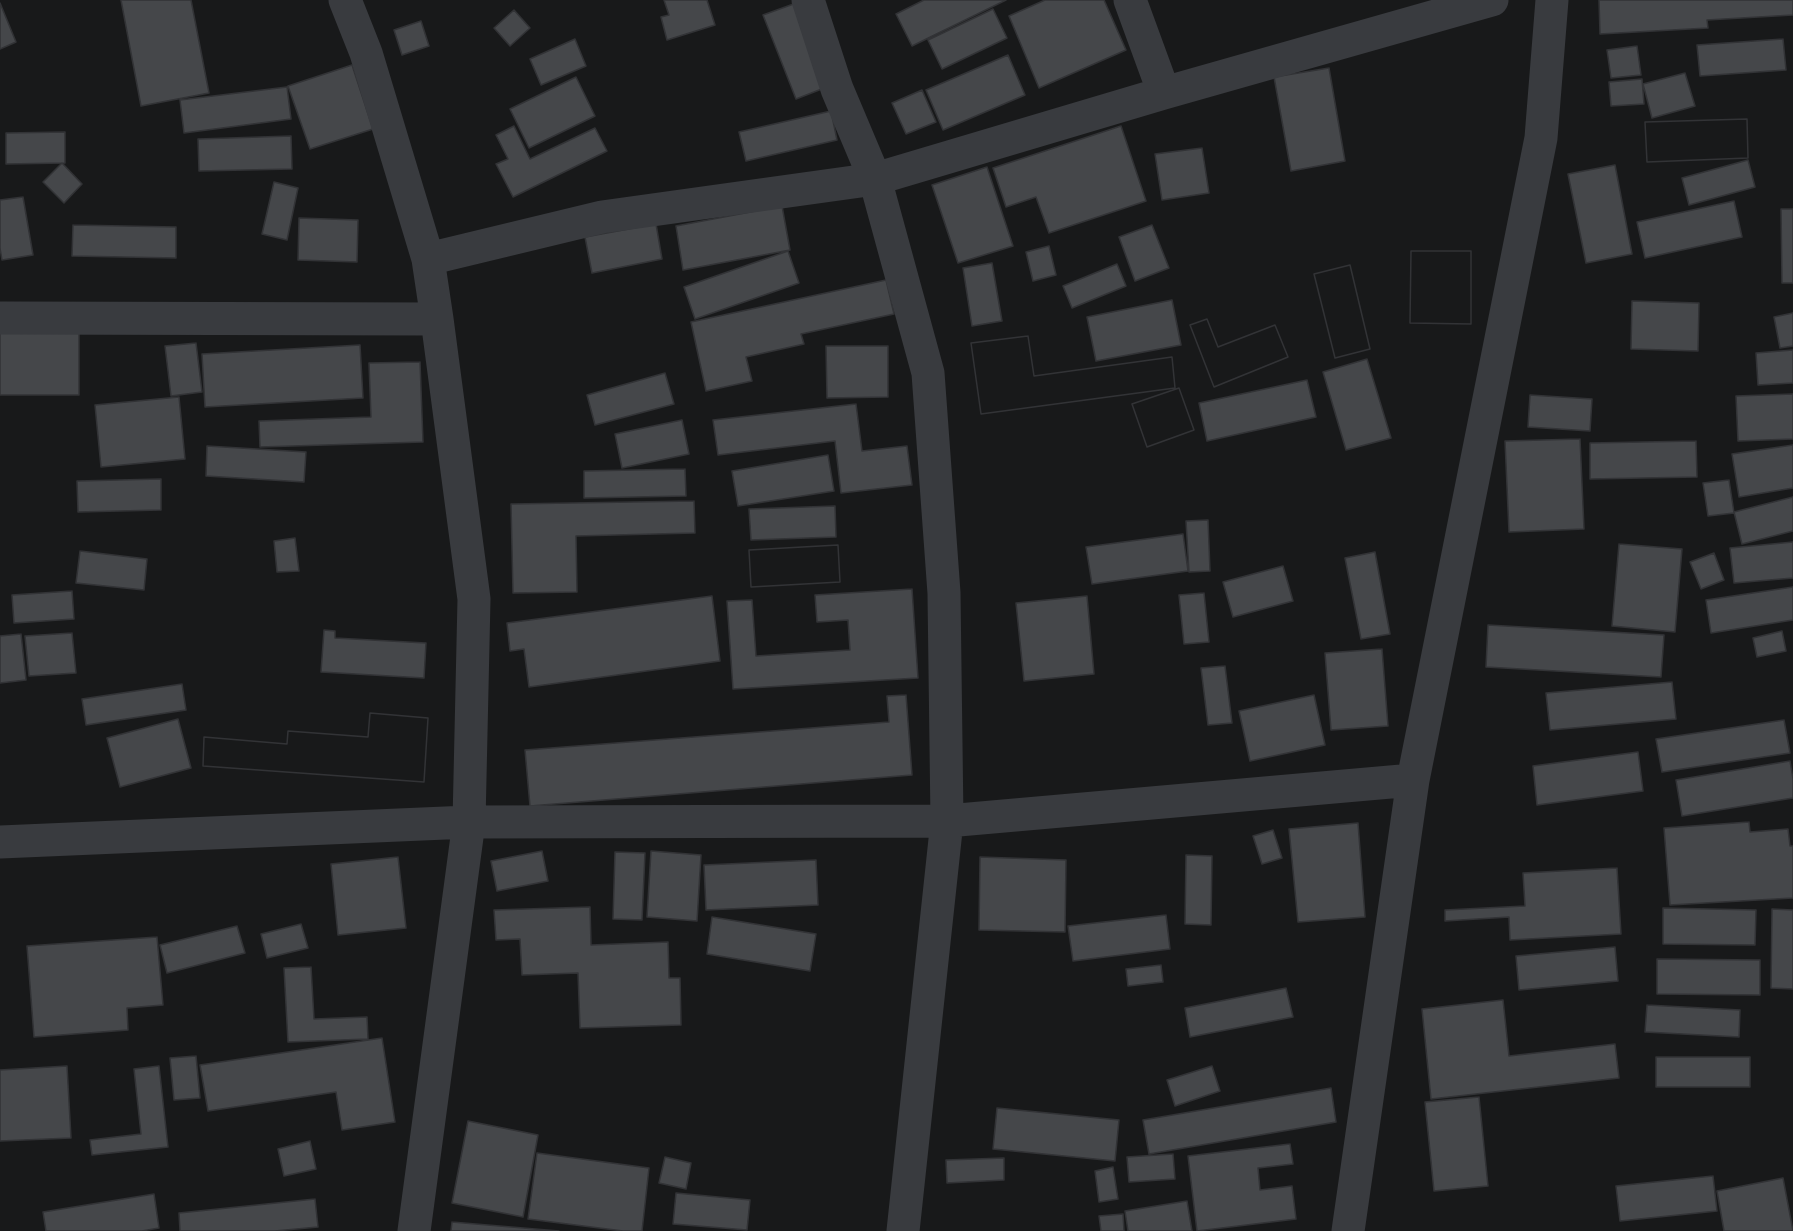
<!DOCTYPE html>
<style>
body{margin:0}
canvas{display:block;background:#18191a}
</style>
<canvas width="1793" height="1231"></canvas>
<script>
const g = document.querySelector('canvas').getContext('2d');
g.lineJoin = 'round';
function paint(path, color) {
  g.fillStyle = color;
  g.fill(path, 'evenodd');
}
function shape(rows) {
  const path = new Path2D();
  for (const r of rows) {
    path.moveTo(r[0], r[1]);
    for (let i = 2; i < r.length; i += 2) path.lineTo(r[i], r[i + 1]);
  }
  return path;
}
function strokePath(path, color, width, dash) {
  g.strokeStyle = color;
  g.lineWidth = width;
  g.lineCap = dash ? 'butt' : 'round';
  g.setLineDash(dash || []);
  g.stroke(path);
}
const building = shape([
 [121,0,191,0,209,93,141,106,121,0],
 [664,0,707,0,715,25,667,40,661,17,669,15,664,0],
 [924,0,1006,0,912,46,896,14,924,0],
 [1045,0,1104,0,1126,50,1039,88,1009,16,1045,0],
 [1599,0,1793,0,1793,15,1707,20,1708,28,1600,34,1599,0],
 [799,2,832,85,796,99,763,15,799,2],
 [0,3,16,42,0,49,0,3],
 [993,9,1007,38,942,69,928,40,993,9],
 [514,10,530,28,510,46,494,28,514,10],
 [421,21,429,46,402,55,394,30,421,21],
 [575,39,586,66,541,85,530,59,575,39],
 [1783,39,1786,70,1700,76,1697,45,1783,39],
 [1637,46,1641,75,1611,78,1607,50,1637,46],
 [1008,55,1025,95,943,130,926,90,1008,55],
 [352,65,373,129,310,149,288,86,352,65],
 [1329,68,1345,161,1291,171,1274,77,1329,68],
 [1685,73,1695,106,1652,118,1643,84,1685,73],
 [576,77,595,116,529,148,510,109,576,77],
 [1642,79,1644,104,1611,106,1609,82,1642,79],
 [287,87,291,119,184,133,180,100,287,87],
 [922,90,936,122,906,134,892,103,922,90],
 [831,111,837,140,746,161,739,132,831,111],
 [1747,119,1748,158,1647,162,1645,122,1747,119],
 [1747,119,1748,158,1647,162,1645,122,1747,119],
 [514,126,530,159,595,128,607,151,513,197,496,164,508,159,496,135,514,126],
 [1121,126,1146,201,1049,233,1036,197,1006,207,993,168,1121,126],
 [65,132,65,163,6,164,6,133,65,132],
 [291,136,292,169,199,171,198,139,291,136],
 [1202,148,1209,193,1162,200,1155,154,1202,148],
 [1748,160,1755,187,1689,205,1682,178,1748,160],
 [62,163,82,184,64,203,43,182,62,163],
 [1615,165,1632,254,1586,263,1568,174,1615,165],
 [987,167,1013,246,958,263,932,185,987,167],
 [274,182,298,188,287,240,262,234,274,182],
 [23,197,33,255,2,260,0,248,0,200,23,197],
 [1734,201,1742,237,1645,258,1637,222,1734,201],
 [782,206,790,250,683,270,676,226,782,206],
 [1781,209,1793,209,1793,283,1782,283,1781,209],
 [299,218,358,220,357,262,298,260,299,218],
 [656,224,662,259,592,273,585,237,656,224],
 [73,225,176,227,176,258,72,256,73,225],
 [1152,225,1169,268,1135,281,1119,237,1152,225],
 [1049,246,1056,275,1033,281,1026,252,1049,246],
 [788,251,799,283,695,319,684,287,788,251],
 [1411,251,1471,251,1471,324,1410,323,1411,251],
 [1411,251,1471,251,1471,324,1410,323,1411,251],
 [992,263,1002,321,972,326,963,268,992,263],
 [1117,264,1126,286,1072,308,1063,286,1117,264],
 [1350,265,1370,349,1335,358,1314,274,1350,265],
 [1350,265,1370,349,1335,358,1314,274,1350,265],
 [886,280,894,314,801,334,804,344,746,357,752,381,706,391,691,322,886,280],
 [1172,300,1181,345,1096,361,1087,317,1172,300],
 [1632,301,1699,303,1698,351,1631,349,1632,301],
 [1793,313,1793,346,1780,348,1774,317,1793,313],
 [1207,319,1218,347,1275,325,1288,357,1214,387,1190,325,1207,319],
 [1207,319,1218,347,1275,325,1288,357,1214,387,1190,325,1207,319],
 [0,328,79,328,79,395,0,395,0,328],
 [1028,336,1034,376,1172,357,1175,388,981,414,971,343,1028,336],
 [1028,336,1034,376,1172,357,1175,388,981,414,971,343,1028,336],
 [196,343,202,392,171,396,165,346,196,343],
 [360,345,363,398,205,407,202,354,360,345],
 [826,346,888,346,888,397,827,398,826,346],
 [1793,350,1793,383,1758,385,1756,353,1793,350],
 [1367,359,1391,438,1346,450,1323,372,1367,359],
 [420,362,423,442,260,447,259,421,371,417,369,363,420,362],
 [665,373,674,404,595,425,587,395,665,373],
 [1307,380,1316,417,1207,441,1199,403,1307,380],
 [1179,388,1194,430,1147,447,1132,404,1179,388],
 [1179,388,1194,430,1147,447,1132,404,1179,388],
 [1793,394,1793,439,1738,441,1736,396,1793,394],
 [1530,395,1592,399,1590,431,1528,427,1530,395],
 [179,397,185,459,101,467,95,405,179,397],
 [856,404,862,451,907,446,912,485,841,493,835,441,718,455,713,420,856,404],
 [682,420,689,454,622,468,615,434,682,420],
 [1580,439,1584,529,1509,532,1505,441,1580,439],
 [1696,441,1697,477,1590,479,1590,443,1696,441],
 [1793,445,1793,488,1739,497,1732,454,1793,445],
 [207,446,306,452,304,482,206,476,207,446],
 [828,455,834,491,738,506,732,471,828,455],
 [685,469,686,496,584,498,584,471,685,469],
 [161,479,161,510,78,512,77,481,161,479],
 [1729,480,1734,513,1708,516,1703,483,1729,480],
 [1793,497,1793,531,1742,544,1734,512,1793,497],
 [694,501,695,533,576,536,577,592,513,593,511,504,694,501],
 [835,506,836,537,751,540,749,509,835,506],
 [1208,520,1210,571,1189,572,1186,521,1208,520],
 [1183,534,1188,571,1092,584,1086,547,1183,534],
 [295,538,299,571,277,572,274,541,295,538],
 [1793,542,1793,578,1734,583,1730,548,1793,542],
 [1619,544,1682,549,1675,632,1612,626,1619,544],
 [838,545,840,582,751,587,749,550,838,545],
 [838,545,840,582,751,587,749,550,838,545],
 [80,551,147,559,144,590,76,583,80,551],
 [1375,552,1390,634,1361,639,1345,558,1375,552],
 [1714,553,1724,580,1701,589,1690,562,1714,553],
 [1283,566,1293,601,1233,617,1223,582,1283,566],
 [1793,587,1793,620,1711,633,1706,600,1793,587],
 [912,589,918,678,733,689,727,601,752,600,756,656,850,650,848,620,817,622,815,595,912,589],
 [72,591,74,619,14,623,12,595,72,591],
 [1204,593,1209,642,1184,644,1179,595,1204,593],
 [712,596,720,661,529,687,524,649,510,651,507,623,712,596],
 [1087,596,1094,674,1024,681,1016,603,1087,596],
 [1488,625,1664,635,1661,677,1486,667,1488,625],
 [324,630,335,631,335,638,426,643,424,678,321,672,324,630],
 [1782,631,1786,651,1757,657,1753,638,1782,631],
 [72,633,76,673,29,676,25,636,72,633],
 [21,634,26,680,0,683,0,636,21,634],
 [1382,649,1388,726,1331,730,1325,653,1382,649],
 [1225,666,1232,723,1208,725,1201,668,1225,666],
 [1672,682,1676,719,1550,730,1546,693,1672,682],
 [182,684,186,710,86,725,82,699,182,684],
 [906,695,912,775,530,806,525,750,889,722,887,696,906,695],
 [1314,695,1325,745,1250,761,1239,711,1314,695],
 [370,713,428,718,424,782,203,766,204,737,287,744,288,731,368,737,370,713],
 [370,713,428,718,424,782,203,766,204,737,287,744,288,731,368,737,370,713],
 [178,719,191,768,120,787,107,738,178,719],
 [1784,720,1790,753,1662,772,1656,739,1784,720],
 [1638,752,1643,791,1537,805,1533,766,1638,752],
 [1790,761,1793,779,1793,798,1682,816,1676,780,1790,761],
 [1749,822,1750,832,1788,829,1790,846,1793,846,1793,898,1670,905,1664,828,1749,822],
 [1358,823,1365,917,1298,922,1289,829,1358,823],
 [1273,830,1282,858,1262,864,1253,836,1273,830],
 [542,851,548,881,497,891,491,861,542,851],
 [651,851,701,855,697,921,647,917,651,851],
 [615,852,645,853,642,920,613,919,615,852],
 [1186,855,1212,856,1211,925,1185,924,1186,855],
 [398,857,406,928,338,935,331,864,398,857],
 [980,857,1066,860,1065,932,979,930,980,857],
 [816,860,818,905,706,910,704,865,816,860],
 [1617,868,1621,934,1510,940,1509,917,1445,921,1445,910,1525,906,1523,873,1617,868],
 [590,907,591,945,668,942,669,978,680,978,681,1025,580,1028,578,973,522,975,520,939,496,940,494,910,590,907],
 [1663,908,1756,910,1755,945,1663,944,1663,908],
 [1772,909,1793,910,1793,989,1771,988,1772,909],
 [1166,915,1170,949,1073,961,1068,926,1166,915],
 [712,917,816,934,810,971,707,954,712,917],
 [301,924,308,948,267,958,261,934,301,924],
 [237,926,245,953,167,973,160,945,237,926],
 [157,937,163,1005,127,1008,128,1030,34,1037,27,946,157,937],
 [1615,947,1618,981,1519,990,1516,956,1615,947],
 [1657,959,1760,960,1760,995,1657,994,1657,959],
 [1161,965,1163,982,1128,986,1126,969,1161,965],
 [311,967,314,1019,367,1017,368,1039,288,1042,284,968,311,967],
 [1286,988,1293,1017,1190,1037,1185,1008,1286,988],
 [1503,1000,1509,1056,1615,1044,1619,1078,1431,1099,1422,1009,1503,1000],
 [1647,1005,1740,1010,1739,1037,1645,1032,1647,1005],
 [382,1038,395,1122,342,1130,336,1092,208,1111,200,1065,382,1038],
 [196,1056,200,1098,174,1100,170,1058,196,1056],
 [1656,1057,1750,1057,1750,1087,1656,1087,1656,1057],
 [67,1066,71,1138,0,1141,0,1070,67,1066],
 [159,1066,168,1147,92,1155,90,1140,141,1134,134,1069,159,1066],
 [1212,1066,1220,1091,1175,1106,1167,1080,1212,1066],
 [1331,1088,1336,1122,1149,1154,1143,1120,1331,1088],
 [1479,1097,1488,1186,1434,1191,1425,1102,1479,1097],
 [997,1108,1119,1120,1115,1161,993,1149,997,1108],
 [468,1121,538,1135,523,1217,452,1203,468,1121],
 [310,1141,316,1169,284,1176,278,1149,310,1141],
 [1290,1144,1293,1164,1258,1168,1260,1190,1292,1186,1296,1219,1197,1231,1188,1156,1290,1144],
 [537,1153,649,1168,642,1231,623,1231,528,1219,537,1153],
 [1173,1154,1175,1179,1129,1182,1127,1157,1173,1154],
 [665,1157,691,1163,686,1189,659,1183,665,1157],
 [1004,1158,1004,1180,947,1183,946,1160,1004,1158],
 [1113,1167,1118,1199,1099,1202,1095,1171,1113,1167],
 [1713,1176,1717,1211,1620,1221,1616,1186,1713,1176],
 [1783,1178,1793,1231,1724,1231,1717,1191,1783,1178],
 [676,1193,750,1200,747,1230,673,1224,676,1193],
 [154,1194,159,1228,142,1231,46,1231,43,1212,154,1194],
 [315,1199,318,1227,275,1231,180,1231,179,1213,315,1199],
 [1187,1201,1192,1231,1128,1231,1125,1211,1187,1201],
 [1123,1214,1124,1231,1101,1231,1099,1216,1123,1214],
 [452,1222,559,1231,451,1231,452,1222]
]);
paint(building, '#45474a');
strokePath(building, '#323336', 1.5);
strokePath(shape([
 [345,0,366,53,428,259],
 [808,0,837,89,875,179,928,373,944,593,947,821,903,1231],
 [1130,0,1164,93],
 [0,318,437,319,428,259,602,217,875,179,1164,93,1492,0],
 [0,842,469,822,947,821,1413,780],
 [414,1231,469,822,474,599,437,319],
 [1348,1231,1413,780,1541,138,1552,0]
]), '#393b3f', 33);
</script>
